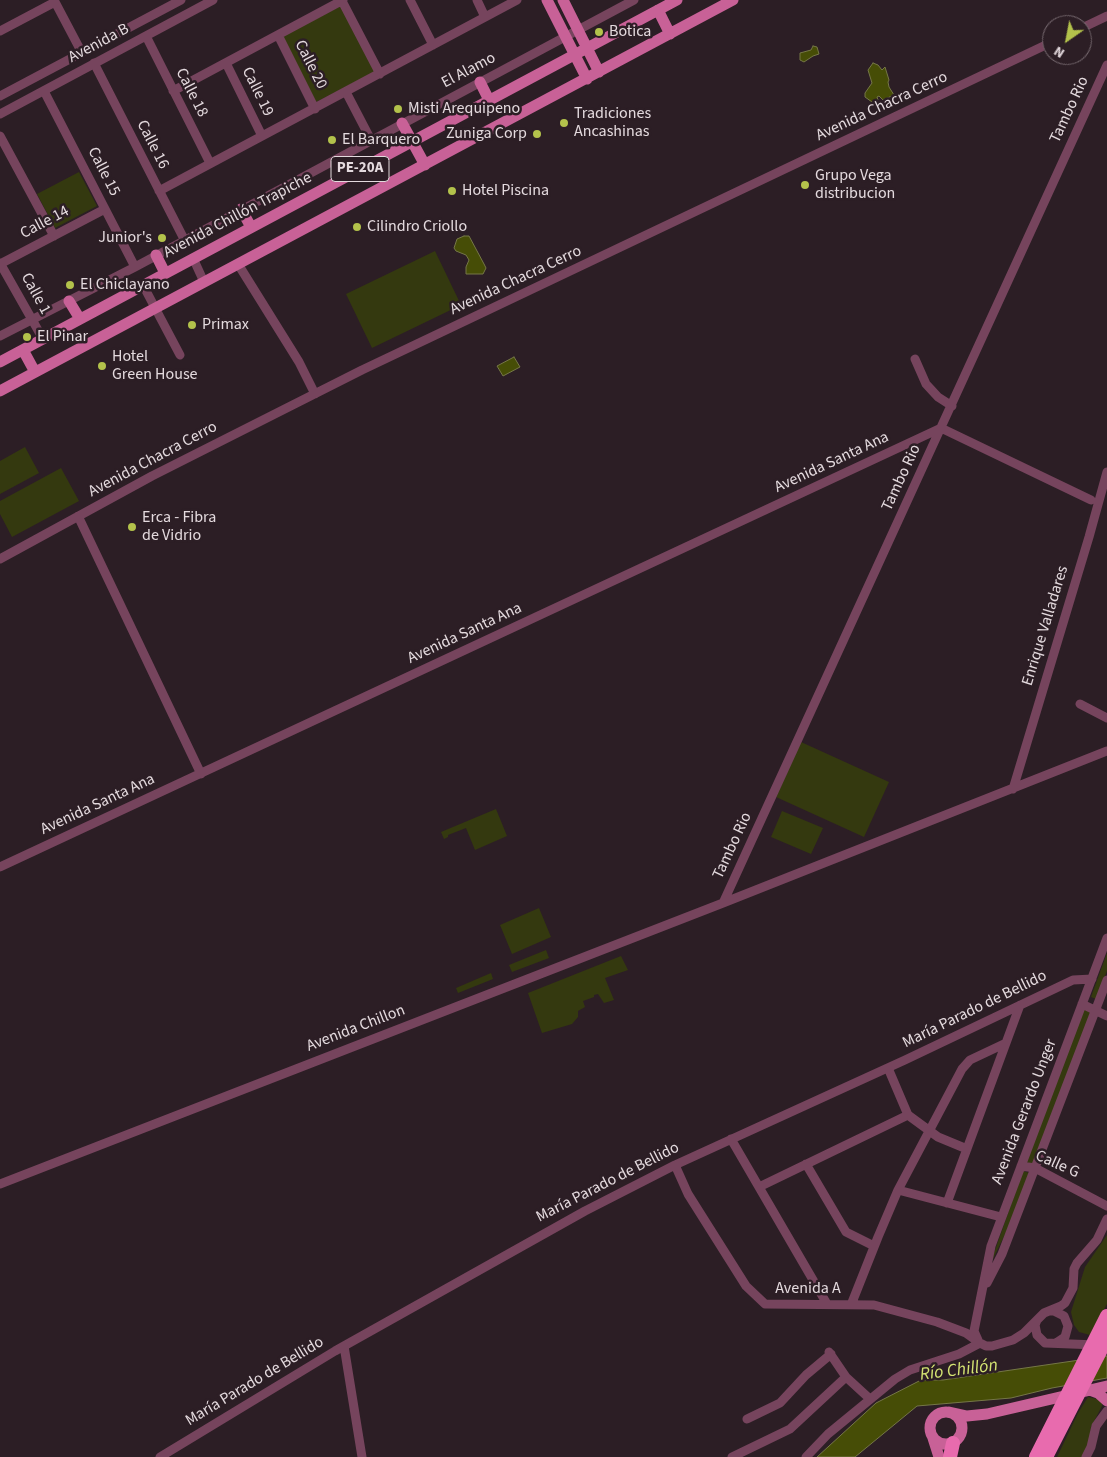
<!DOCTYPE html>
<meta charset="utf-8">
<style>
body{margin:0}
#map{position:relative;width:1107px;height:1457px;overflow:hidden;background:#2c1e25;font-family:"Source Sans 3",sans-serif}
canvas{display:block}
.north{position:absolute;left:1042px;top:15px;width:50px;height:50px;box-sizing:border-box;background:#2c1e25;border:1px solid #76696f;border-radius:50%;rotate:213deg;font-size:14px;font-weight:700;line-height:20px;text-align:center;color:#e4dade}
.north::after{content:'';display:block;margin:auto;width:18px;height:22px;background:#b3c24b;clip-path:polygon(50% 0,100% 100%,50% 72%,0 100%)}
</style>
<div id="map">
<canvas width="1107" height="1457"></canvas>
<div class="north">N</div>
</div>
<script>
const g = document.querySelector('canvas').getContext('2d');
g.lineJoin = 'round';
function paint(path, color) {
  g.fillStyle = color;
  g.fill(path, 'evenodd');
}
function shape(rows) {
  const path = new Path2D();
  for (const r of rows) {
    if (r.length === 3) {
      path.moveTo(r[0] + r[2], r[1]);
      path.arc(r[0], r[1], r[2], 0, 2 * Math.PI);
      continue;
    }
    path.moveTo(r[0], r[1]);
    for (let i = 2; i < r.length; i += 2) path.lineTo(r[i], r[i + 1]);
  }
  return path;
}
function strokePath(path, color, width, dash) {
  g.strokeStyle = color;
  g.lineWidth = width;
  g.lineCap = dash ? 'butt' : 'round';
  g.setLineDash(dash || []);
  g.stroke(path);
}
function write(font, color, halo, rows, align = 'center') {
  g.font = font + ' "Source Sans 3",sans-serif';
  g.lineWidth = 5;
  g.setLineDash([]);
  g.textBaseline = 'middle';
  g.strokeStyle = halo;
  g.fillStyle = color;
  for (const [text, x, y, turn = 0] of rows) {
    g.save();
    g.translate(x, y);
    g.rotate((+turn || 0) * Math.PI / 180);
    g.textAlign = isNaN(turn) ? turn : align;
    if (halo) g.strokeText(text, 0, 0);
    g.fillText(text, 0, 0);
    g.restore();
  }
}
paint(shape([
 [341,6,375,72,316,102,282,36],
 [79,172,97,206,55,228,37,194],
 [435,251,461,305,372,348,346,294],
 [25,447,39,473,0,494,0,461],
 [61,468,79,501,12,537,0,514,0,501],
 [801,742,889,782,864,837,776,797],
 [496,809,507,836,475,850,466,828,448,835,448,837,444,839,441,832],
 [782,811,823,828,811,854,771,837],
 [539,908,551,937,512,954,500,925],
 [546,950,549,958,512,972,509,965],
 [1107,953,1107,971,1096,999,1091,997],
 [621,956,628,970,605,978,614,1000,604,1003,598,994,594,995,594,997,583,1001,585,1007,578,1011,578,1017,572,1024,542,1033,528,993],
 [491,973,493,979,458,993,456,988],
 [1085,1007,1092,1011,1033,1164,1025,1162],
 [1023,1171,1029,1173,1010,1224,989,1267],
 [1107,1235,1107,1304,1090,1335,1079,1332,1074,1325,1071,1312,1085,1267],
 [1088,1397,1097,1399,1102,1403,1102,1406,1091,1427,1090,1437,1084,1457,1057,1457,1078,1413]
]), '#34390f');
const water = shape([
 [813,46,817,47,819,54,813,56,804,62,800,60,800,53,811,50,813,46],
 [873,63,878,65,882,70,885,67,889,80,888,82,889,87,894,95,883,100,879,96,877,97,878,100,875,100,877,102,872,102,865,97,865,93,872,83,868,70,873,63],
 [464,236,469,236,484,264,486,268,483,274,466,274,466,267,469,260,466,255,456,251,454,248,457,239,464,236],
 [514,357,520,367,503,376,497,366,514,357],
 [1107,1356,1107,1378,1052,1388,1011,1398,917,1406,855,1457,817,1457,876,1403,921,1380,943,1380,1107,1356]
]);
paint(water, '#464d06');
strokePath(water, '#757747', 1);
strokePath(shape([
 [54,0,82,53],
 [410,0,433,45],
 [477,0,485,17],
 [342,1,380,74],
 [1082,28,1107,16],
 [0,31,55,2],
 [278,35,315,109],
 [146,36,210,163],
 [94,63,184,239],
 [226,63,262,136],
 [44,91,135,267],
 [173,91,343,0],
 [346,92,371,140],
 [0,96,181,0],
 [0,114,213,0],
 [0,136,54,236],
 [159,191,517,0],
 [193,258,204,282],
 [0,263,43,339],
 [0,264,105,209],
 [238,264,299,362,315,394],
 [143,285,180,355],
 [0,336,135,267,634,0],
 [915,359,926,384,938,397,952,406],
 [78,516,201,774],
 [0,559,152,476,362,370,1052,42],
 [1080,704,1107,718],
 [1013,789,1089,537,1107,472],
 [0,867,941,428,1091,500],
 [723,903,1107,65],
 [1082,1004,1107,1016],
 [888,1068,908,1115,938,1137,967,1149],
 [731,1139,827,1304],
 [806,1164,846,1232,874,1246],
 [675,1165,688,1194,746,1286,765,1304,874,1305,937,1322,966,1333,980,1343,986,1346,992,1346,1013,1340,1024,1333,1044,1313,1061,1306,1065,1303,1073,1288,1074,1269,1077,1263,1097,1240,1107,1219],
 [1021,1166,1035,1168,1107,1206],
 [0,1184,723,903,1107,751],
 [759,1187,908,1115],
 [898,1190,1001,1217],
 [947,1203,1020,1005],
 [987,1283,1002,1254,1107,980],
 [851,1305,878,1237,898,1190,962,1069,970,1060,1006,1043],
 [1049,1311,1054,1311,1064,1316,1068,1326,1065,1337,1056,1343],
 [1037,1320,1035,1325,1037,1335,1045,1343,1097,1345],
 [978,1340,974,1331,991,1246,1107,938],
 [344,1346,362,1457],
 [829,1352,846,1377,870,1399],
 [747,1419,780,1403,806,1375,831,1354],
 [160,1457,335,1351,585,1211,675,1165,905,1060,1073,980,1092,979],
 [732,1457,790,1429,846,1377],
 [806,1457,828,1434,895,1379,910,1370,959,1354,980,1343],
 [1086,1457,1091,1447,1096,1426,1107,1411]
]), '#76445d', 9);
strokePath(shape([
 [547,0,587,79],
 [563,0,599,72],
 [658,10,670,34],
 [480,82,489,100],
 [402,123,425,165],
 [241,209,251,227],
 [156,255,165,273],
 [69,301,80,319],
 [23,350,35,372],
 [0,362,677,0],
 [0,391,733,0],
 [1090,1390,1098,1393,1107,1401],
 [946,1428,16],
 [949,1412,967,1416,987,1414,1107,1386],
 [933,1438,939,1457]
]), '#c86197', 11);
strokePath(shape([
 [950,1457,953,1443],
 [1036,1457,1107,1316],
 [1046,1457,1107,1338]
]), '#e86bae', 14);
for (const [x, y, r, color] of [
 [599,32,5,"#b3c24b"],
 [398,109,5,"#b3c24b"],
 [564,123,5,"#b3c24b"],
 [537,134,5,"#b3c24b"],
 [332,140,5,"#b3c24b"],
 [805,185,5,"#b3c24b"],
 [452,191,5,"#b3c24b"],
 [357,227,5,"#b3c24b"],
 [162,238,5,"#b3c24b"],
 [70,285,5,"#b3c24b"],
 [192,325,5,"#b3c24b"],
 [27,337,5,"#b3c24b"],
 [102,366,5,"#b3c24b"],
 [132,527,5,"#b3c24b"]
]) {
  const dot = new Path2D();
  dot.arc(x, y, r, 0, 2 * Math.PI);
  g.fillStyle = color;
  g.fill(dot);
  strokePath(dot, '#2c1e25', 2);
}
for (const [x, y, w] of [
 [360,169,58]
]) {
  const box = new Path2D();
  box.roundRect(x - w / 2, y - 12.5, w, 25, 4);
  g.fillStyle = '#2c1e25';
  g.fill(box);
  strokePath(box, '#e4dade', 1);
}
write('bold 15px', '#e4dade', null, [
 ["PE-20A",360,169]
]);
write('16px', '#e4dade', '#2c1e25', [
 ["Botica",609,32],
 ["Misti Arequipeno",408,109],
 ["Tradiciones",574,114],
 ["Ancashinas",574,132],
 ["Zuniga Corp",527,134,"right"],
 ["El Barquero",342,140],
 ["Grupo Vega",815,176],
 ["distribucion",815,194],
 ["Hotel Piscina",462,191],
 ["Cilindro Criollo",367,227],
 ["Junior's",152,238,"right"],
 ["El Chiclayano",80,285],
 ["Primax",202,325],
 ["El Pinar",37,337],
 ["Hotel",112,357],
 ["Green House",112,375],
 ["Erca - Fibra",142,518],
 ["de Vidrio",142,536]
], 'left');
write('16px', '#e4dade', '#2c1e25', [
 ["Avenida B",99,44,-28],
 ["Calle 20",310,65,63],
 ["El Alamo",469,71,-28],
 ["Calle 19",257,92,64],
 ["Calle 18",191,93,63],
 ["Avenida Chacra Cerro",882,107,-25],
 ["Tambo Rio",1070,110,-65],
 ["Calle 16",152,145,63],
 ["Calle 15",103,172,63],
 ["Avenida Chillón Trapiche",238,216,-28],
 ["Calle 14",45,223,-28],
 ["Avenida Chacra Cerro",516,281,-25],
 ["Calle 1",35,294,61],
 ["Avenida Chacra Cerro",153,460,-28],
 ["Avenida Santa Ana",832,463,-25],
 ["Tambo Rio",902,478,-65],
 ["Enrique Valladares",1046,626,-73],
 ["Avenida Santa Ana",465,634,-25],
 ["Avenida Santa Ana",98,805,-25],
 ["Tambo Rio",733,846,-65],
 ["María Parado de Bellido",975,1010,-26],
 ["Avenida Chillon",356,1029,-21],
 ["Avenida Gerardo Unger",1025,1112,-69],
 ["Calle G",1057,1165,24],
 ["María Parado de Bellido",608,1183,-27],
 ["Avenida A",808,1289],
 ["María Parado de Bellido",255,1382,-31]
]);
write('italic 18px', '#d4e472', '#2c1e25', [
 ["Río Chillón",959,1371,-7]
]);
</script>
